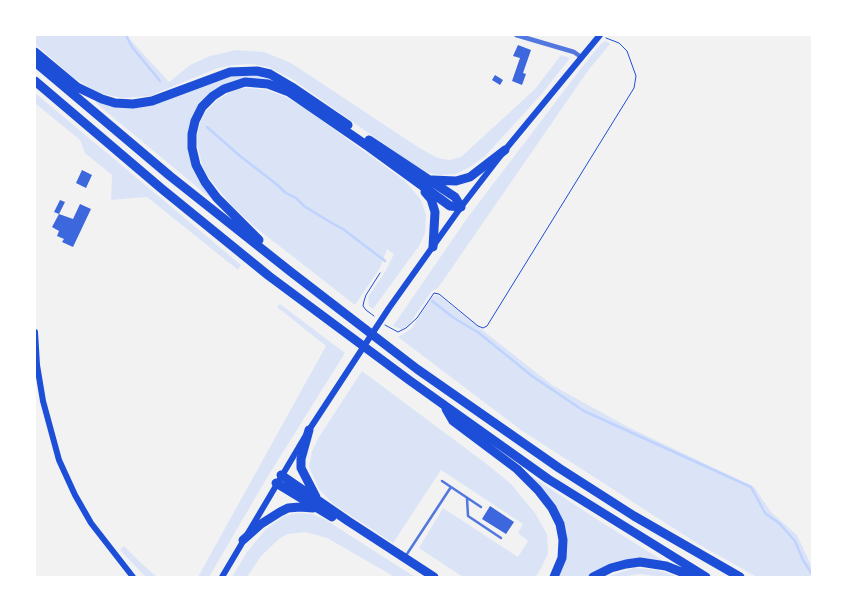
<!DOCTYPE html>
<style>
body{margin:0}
#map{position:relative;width:847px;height:612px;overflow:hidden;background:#f2f2f2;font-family:"Nunito Sans",sans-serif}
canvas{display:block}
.frame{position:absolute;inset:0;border:36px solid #fff;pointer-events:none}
</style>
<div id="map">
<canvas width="847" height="612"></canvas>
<div class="frame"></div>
</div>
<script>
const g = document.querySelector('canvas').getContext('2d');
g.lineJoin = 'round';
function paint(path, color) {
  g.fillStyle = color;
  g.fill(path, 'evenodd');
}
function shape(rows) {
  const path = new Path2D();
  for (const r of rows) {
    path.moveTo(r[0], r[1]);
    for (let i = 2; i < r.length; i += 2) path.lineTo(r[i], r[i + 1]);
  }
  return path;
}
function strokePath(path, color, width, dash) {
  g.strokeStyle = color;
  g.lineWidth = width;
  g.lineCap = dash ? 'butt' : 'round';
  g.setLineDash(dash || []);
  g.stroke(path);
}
paint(shape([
 [35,35,126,35,169,82,190,65,210,56,236,50,264,52,291,63,421,149,438,158,449,160,461,157,535,89,561,55,570,58,540,96,485,156,470,167,456,174,440,175,428,173,411,163,292,79,268,67,252,64,233,65,215,69,150,96,123,98,98,93,74,78,35,44],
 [606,41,610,44,587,72,438,288,432,291,408,326,401,329,393,326,468,217,589,58,601,44],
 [248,74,263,76,276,80,291,89,264,79,214,91,188,139,215,202,96,103,96,101,111,106,130,107,219,78],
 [247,88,267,90,286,97,306,109,405,181,421,200,426,215,425,233,419,246,373,309,369,306,368,297,385,272,394,254,387,249,380,268,355,305,255,227,231,205,206,174,202,164,198,148,197,135,200,123,207,110,217,100,236,89],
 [35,93,241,265,238,270,147,197,111,200,112,175,85,153,80,140,35,103],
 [438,295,552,385,628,427,754,487,771,512,797,535,812,567,812,577,757,577,698,544,521,430,398,337,411,329,433,296],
 [280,304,345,353,268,476,209,577,198,577,326,346,277,307],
 [362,371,484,462,511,484,535,513,547,534,548,554,538,574,534,577,463,577,419,548,443,508,518,557,528,541,518,533,523,524,441,470,393,543,333,504,319,489,309,467,312,451,319,437],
 [528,474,598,520,665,562,655,561,594,573,588,577,557,577,566,542],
 [297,513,312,514,326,520,415,577,395,577,327,538,306,532,288,534,280,538,261,556,247,577,232,577,247,552,266,529,284,516],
 [124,546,141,563,157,577,146,577,139,570,120,550],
 [634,568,657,570,679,577,662,577,640,574,621,577,606,577]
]), '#dbe4f7');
strokePath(shape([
 [126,35,132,47,160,81],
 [207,127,240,156,275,183,286,193,296,198,304,206,330,222,343,229,385,261],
 [432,301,454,318,479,333,532,376,584,411,751,487,765,513,780,524,795,541,803,560,812,574]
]), '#bfd3fe', 2.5);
paint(shape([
 [518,45,531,50,523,73,526,74,522,85,512,81,520,58,513,56],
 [495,75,503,80,500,85,492,80],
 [82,170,92,175,86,188,76,183],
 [60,200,65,202,59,214,73,219,80,204,91,209,73,247,62,242,64,239,57,236,59,231,52,227,59,214,54,212],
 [490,506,514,522,506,534,482,519]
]), '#3d67dc');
strokePath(shape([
 [374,316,366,310,363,306,364,301,366,295,380,273],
 [385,325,398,332,406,328,417,318,434,293,439,294,478,326,483,328,487,326,634,88,636,76,627,51,619,43,606,38]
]), '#1d4ed8', 1);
strokePath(shape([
 [442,481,481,507],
 [467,498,468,516,501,538],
 [405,557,451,487]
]), '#5277de', 2.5);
strokePath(shape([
 [516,35,574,52,581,57]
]), '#5277de', 4.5);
strokePath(shape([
 [35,332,37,365,43,401,59,460,75,495,91,523,133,577],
 [222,577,309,430,389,308,461,207,505,150,600,35]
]), '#1d4ed8', 6);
strokePath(shape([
 [35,52,77,87,102,99,115,103,133,104,152,101,230,72,257,71,270,74,292,87,348,125],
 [35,62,170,176,291,272,417,369,559,468,634,516,740,577],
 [35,81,162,189,269,276,409,380,548,479,706,577],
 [369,140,455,197,461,207],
 [432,180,456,181,470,177,505,150],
 [425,192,431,199,435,212,433,247],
 [259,240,217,198,205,182,196,165,192,148,192,134,195,121,202,107,213,96,224,89,245,82,268,84,289,92,369,147,450,206,461,207],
 [446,409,453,421,517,469,538,490,552,508,560,524,563,540,562,558,554,577],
 [309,430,301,459,301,468,316,497],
 [281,475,348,521,434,577],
 [276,483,332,517],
 [243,540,261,524,280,512,288,508,300,507,313,508],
 [593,577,611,568,626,564,640,562,666,566,694,577]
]), '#1d4ed8', 9);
</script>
